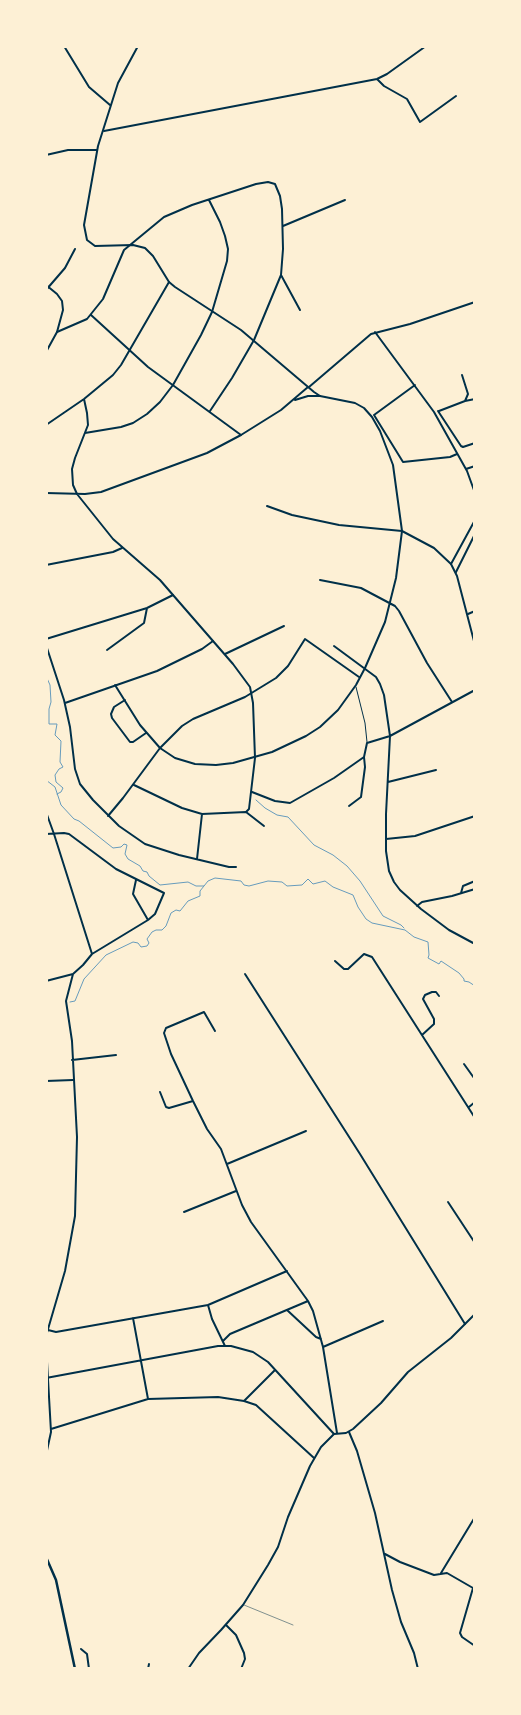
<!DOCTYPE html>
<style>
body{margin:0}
#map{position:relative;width:521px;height:1715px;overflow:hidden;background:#fdf0d5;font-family:"Roboto Condensed",sans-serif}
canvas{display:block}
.frame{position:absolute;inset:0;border:48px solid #fdf0d5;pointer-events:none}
</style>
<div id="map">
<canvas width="521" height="1715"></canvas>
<div class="frame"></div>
</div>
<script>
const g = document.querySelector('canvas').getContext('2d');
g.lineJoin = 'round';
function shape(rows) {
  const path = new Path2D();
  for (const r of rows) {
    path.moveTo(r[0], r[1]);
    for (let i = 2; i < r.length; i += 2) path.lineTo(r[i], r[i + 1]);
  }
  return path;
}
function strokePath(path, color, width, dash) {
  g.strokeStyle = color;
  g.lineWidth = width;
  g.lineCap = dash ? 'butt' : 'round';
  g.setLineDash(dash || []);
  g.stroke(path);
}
strokePath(shape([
 [46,676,50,685,51,702,49,709,49,724,57,724,55,735,61,741,60,762,63,767,59,769,55,775,56,782,63,788,61,792,57,794],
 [46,780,55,787,61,805,74,819,79,821,113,848,121,847,124,844,127,845,125,854,128,859,140,866,143,871,147,872,149,876,160,885,188,882,196,886,204,886,208,881,215,878,241,881,244,885,249,886,268,881,282,882,287,886,302,885,308,879,313,884,325,881,333,887,353,895,358,907,366,919,372,923,405,930,414,937,428,942,429,955,428,958,439,964,441,961,459,973,464,979,464,981,469,982,475,986],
 [256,800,265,808,277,815,288,817,314,845,333,855,347,866,360,881,383,916,401,925,404,928],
 [70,1002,75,1001,84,979,106,955,133,942,138,943,141,947,147,946,149,943,147,939,152,932,156,930,162,930,166,926,171,913,176,910,180,911,188,901,200,896,200,891,204,886]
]), '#669bbc', 1);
strokePath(shape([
 [244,1605,293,1625]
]), '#003049', 0.5);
strokePath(shape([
 [356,687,365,723,367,742]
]), '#003049', 1);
strokePath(shape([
 [377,79,384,86,407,99,420,122,456,96],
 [104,131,377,79,387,74,426,46],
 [46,155,68,150,97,150],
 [283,226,345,200],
 [281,275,300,310],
 [46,290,65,268,75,249],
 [91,315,148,367,241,435],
 [57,332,87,319,103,299,124,250,164,217,192,205,256,184,268,182,275,184,280,196,282,209,283,249,281,275,254,340,232,378,210,411],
 [375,332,434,412,467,471,475,493],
 [462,375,468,394,465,401],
 [309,387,371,334,410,324,475,302],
 [438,411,461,446,463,447,475,443],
 [439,411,465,401,475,399],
 [374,415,403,462,450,457,457,454],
 [374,415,415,385],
 [46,425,84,399,113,375,121,365,169,282],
 [85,433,121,427,133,423,147,414,160,402,173,385,201,335,212,312,227,261,228,249,225,236,220,222,209,200],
 [466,469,475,466],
 [77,494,73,485,72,469,75,458,88,425,87,413,84,399],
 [451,564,475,520],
 [456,572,475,534],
 [320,580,361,588,395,606,399,611,427,663,452,702],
 [468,614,475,611],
 [46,639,147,608,173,595],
 [46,645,64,700,70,727,75,769,80,784,93,800,119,826,145,844,179,855,229,867,236,867],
 [334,646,376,677,380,684,384,695,390,736,386,814,386,851,389,871,394,882,400,890,421,909,449,930,475,944],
 [107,650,144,623,147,608],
 [225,654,284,626],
 [115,685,140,725,160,748,175,758,195,764,216,765,233,763,272,752,306,736,320,727,338,710,356,685,365,668,385,622,396,578,402,531,339,525,292,515,267,506],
 [125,700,114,707,111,714,112,718,130,742,133,742,146,733],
 [65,703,157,671,202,649,213,641],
 [388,782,436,770],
 [134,785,182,808,202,814,246,812,264,826],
 [252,792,275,801,290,803,334,778,364,757],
 [349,806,361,797,365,767,364,757,367,743,390,736,475,690],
 [108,816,123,798,160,748,182,726,193,719,245,697,276,678,288,666,305,639,359,677],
 [46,834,64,833,69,834,116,869,164,893,155,914,148,920,92,954,83,965,73,974,46,981],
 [54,834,92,954],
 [386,839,415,836,475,816],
 [197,859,202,814],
 [136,880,133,894,148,920],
 [461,893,463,886,475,881],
 [417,906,422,902,452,896,475,889],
 [335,961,344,969,348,969,364,954,372,957,475,1118],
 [245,974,360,1154,465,1324],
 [215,1031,204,1012,166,1028,164,1033,171,1054,193,1101,207,1129,221,1149,242,1205,251,1222,308,1301,313,1311,323,1347,337,1433],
 [422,1035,434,1024,434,1019,423,999,425,995,432,992,436,992,439,996],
 [72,1060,116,1055],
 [464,1064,474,1078,475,1087],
 [46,1081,73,1080],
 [160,1092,166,1107,169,1108,193,1101],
 [469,1107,475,1102],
 [227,1164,306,1131],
 [448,1202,475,1243],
 [184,1212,236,1191],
 [287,1310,316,1337,321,1339],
 [133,1318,148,1399],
 [48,1330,56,1332,208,1305],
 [46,1336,65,1271,75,1216,77,1137,72,1041,66,1001,73,974],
 [223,1341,230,1334,308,1301],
 [46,1344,51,1432,46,1455],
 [225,1346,212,1319,208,1305,287,1271],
 [323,1347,383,1321],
 [46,1378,218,1346,231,1346,253,1352,268,1362,334,1434],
 [244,1401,275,1370],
 [51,1429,148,1399,218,1397,244,1401,256,1405,314,1458],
 [349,1432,357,1451,375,1513,392,1590,401,1622,414,1653,418,1669],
 [385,1554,400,1562,434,1575,447,1573,473,1588,460,1633,462,1637,475,1646],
 [441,1573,475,1517],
 [226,1625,236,1635,244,1653,245,1659,241,1669],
 [81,1649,87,1654,89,1669],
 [148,1669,149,1664]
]), '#003049', 2);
strokePath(shape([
 [64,46,89,87,110,105],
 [138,46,118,83,98,146,84,225,87,240,95,246,133,245,145,248,153,256,169,282,175,287,241,330,314,392,320,396,355,403,364,408,372,417,380,431,393,465,402,531,434,548,451,564,457,576,475,645],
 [46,285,57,294,62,301,63,310,57,332,46,352],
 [295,400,308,396,320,396],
 [46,493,85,494,101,492,207,453,241,435,281,410,308,387],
 [77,494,113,539,160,580,173,595,233,664,250,687,253,703,255,758,249,809,246,812],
 [46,565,113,552,122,548],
 [46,812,54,834],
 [188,1669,199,1653,221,1630,243,1605,268,1565,278,1547,288,1517,310,1466,321,1447,334,1434,346,1433,353,1429,381,1403,408,1372,451,1338,475,1314]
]), '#003049', 2);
strokePath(shape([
 [46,1557,56,1580,75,1669]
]), '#003049', 2.5);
</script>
